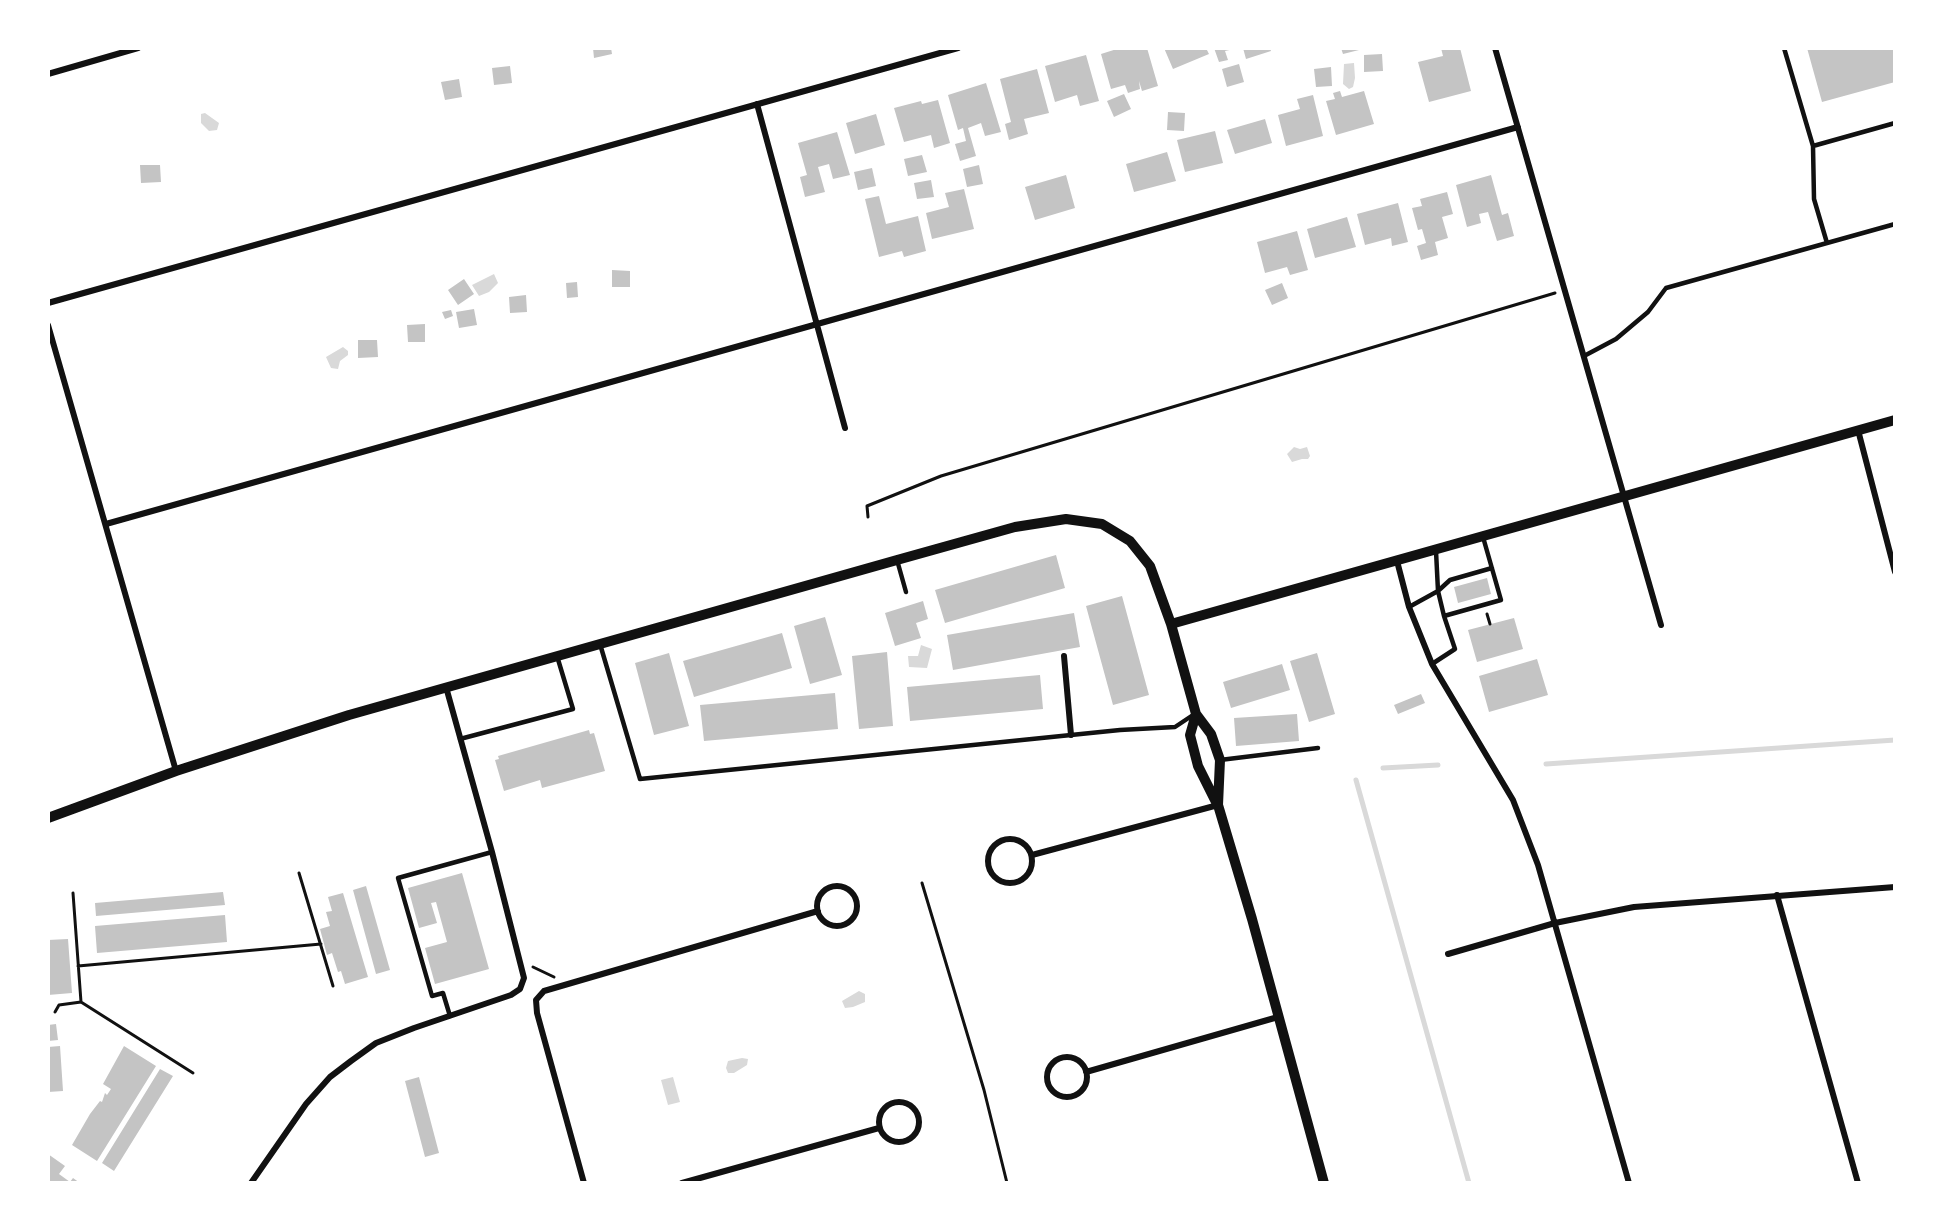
<!DOCTYPE html>
<style>
body{margin:0}
#map{position:relative;width:1943px;height:1231px;overflow:hidden;background:#fff;font-family:Figtree,sans-serif}
canvas{display:block}
.frame{position:absolute;inset:0;border:50px solid #fff;pointer-events:none}
</style>
<div id="map">
<canvas width="1943" height="1231"></canvas>
<div class="frame"></div>
</div>
<script>
const g = document.querySelector('canvas').getContext('2d');
g.lineJoin = 'round';
function paint(path, color) {
  g.fillStyle = color;
  g.fill(path, 'evenodd');
}
function shape(rows) {
  const path = new Path2D();
  for (const r of rows) {
    if (r.length === 3) {
      path.moveTo(r[0] + r[2], r[1]);
      path.arc(r[0], r[1], r[2], 0, 2 * Math.PI);
      continue;
    }
    path.moveTo(r[0], r[1]);
    for (let i = 2; i < r.length; i += 2) path.lineTo(r[i], r[i + 1]);
  }
  return path;
}
function strokePath(path, color, width, dash) {
  g.strokeStyle = color;
  g.lineWidth = width;
  g.lineCap = dash ? 'butt' : 'round';
  g.setLineDash(dash || []);
  g.stroke(path);
}
paint(shape([
 [1354,63,1355,78,1353,87,1349,89,1343,84,1344,64],
 [205,113,219,123,217,130,209,131,201,123,201,114],
 [494,274,498,283,489,292,479,296,472,285],
 [343,347,348,351,348,355,340,361,338,369,331,368,326,357],
 [1294,447,1300,449,1307,447,1310,456,1308,459,1302,459,1292,462,1287,454],
 [921,645,932,649,927,668,909,667,908,656,918,656],
 [859,991,865,994,865,1002,853,1007,845,1008,842,1001],
 [742,1058,748,1059,747,1065,734,1073,728,1073,726,1068,728,1061],
 [673,1077,680,1102,668,1105,661,1080]
]), '#d9d9d9');
strokePath(shape([
 [1546,764,1895,740],
 [1383,768,1438,765],
 [1356,780,1469,1183]
]), '#d9d9d9', 5);
paint(shape([
 [593,48,611,48,612,54,594,58],
 [1120,48,1147,48,1158,86,1142,91,1139,81,1140,89,1128,93,1125,85,1111,89,1101,54],
 [1164,48,1206,48,1209,54,1173,69],
 [1214,48,1234,48,1234,49,1225,51,1228,60,1219,62],
 [1243,48,1270,48,1271,51,1246,59],
 [1341,48,1363,48,1363,49,1343,54],
 [1441,48,1460,48,1471,91,1429,102,1418,62,1443,56],
 [1807,48,1895,48,1895,82,1822,102],
 [1382,54,1383,71,1364,72,1364,55],
 [1086,55,1099,101,1080,106,1077,95,1055,102,1045,66],
 [1239,64,1244,82,1227,87,1222,69],
 [510,66,512,83,494,85,492,68],
 [1331,67,1332,86,1316,87,1314,69],
 [1037,69,1049,113,1024,119,1028,134,1009,140,1005,124,1011,122,1000,79],
 [459,79,462,97,445,100,441,82],
 [986,83,1001,132,985,136,981,123,968,128,976,156,960,161,955,144,966,141,963,128,958,130,948,95],
 [1340,91,1342,97,1364,91,1374,124,1336,135,1326,101,1335,99,1333,93],
 [1124,94,1131,109,1114,117,1107,101],
 [1313,95,1323,136,1286,146,1278,115,1300,109,1297,99],
 [938,100,950,143,934,148,931,135,904,142,894,108,921,101,922,104],
 [1168,112,1185,113,1184,131,1167,130],
 [876,114,885,145,855,154,846,123],
 [1265,119,1272,143,1235,154,1227,130],
 [1215,131,1223,163,1185,172,1177,140],
 [837,132,850,175,833,179,829,164,818,167,825,192,805,197,800,177,807,175,798,143],
 [1167,152,1176,181,1134,192,1126,164],
 [922,155,927,172,908,176,904,159],
 [140,165,160,165,161,182,141,183],
 [979,165,983,184,967,187,963,169],
 [872,168,876,186,858,190,854,172],
 [1066,175,1075,208,1035,220,1025,187],
 [1491,175,1502,215,1508,213,1514,236,1497,241,1488,212,1479,214,1481,223,1467,227,1456,185],
 [931,180,934,197,917,199,914,183],
 [964,189,974,229,932,239,926,213,949,207,945,193],
 [1447,192,1453,214,1442,217,1448,238,1435,242,1438,255,1421,260,1417,246,1426,243,1422,229,1418,230,1412,208,1422,206,1420,199],
 [879,196,886,224,918,216,926,251,904,257,902,251,879,257,865,199],
 [1398,203,1408,242,1392,246,1391,238,1365,245,1357,214],
 [1347,217,1356,247,1315,258,1307,229],
 [1297,231,1308,270,1290,275,1287,267,1265,273,1257,242],
 [612,270,630,271,630,287,612,287],
 [464,279,474,294,458,305,448,290],
 [577,282,578,297,567,298,566,283],
 [1282,283,1288,298,1272,305,1265,290],
 [526,295,527,312,510,313,509,297],
 [474,309,477,325,459,328,456,312],
 [451,310,453,316,445,319,442,312],
 [425,324,425,342,408,342,407,325],
 [358,340,377,340,378,357,358,358],
 [1056,555,1065,588,945,623,935,590],
 [1487,578,1491,594,1458,603,1454,587],
 [1122,596,1149,695,1113,705,1086,606],
 [923,601,928,619,916,623,921,638,895,646,885,613],
 [1074,613,1080,647,953,670,947,635],
 [825,617,842,675,810,684,794,626],
 [1514,618,1523,649,1477,662,1468,630],
 [782,633,792,668,694,697,683,661],
 [887,652,893,726,859,729,852,656],
 [669,653,689,726,654,735,635,663],
 [1317,653,1335,714,1309,722,1290,661],
 [1537,659,1548,695,1489,712,1479,676],
 [1282,664,1290,690,1231,708,1223,682],
 [1040,675,1043,709,910,721,907,687],
 [835,693,838,729,704,741,700,705],
 [1421,694,1425,703,1398,714,1394,705],
 [1297,714,1299,741,1236,746,1234,718],
 [589,730,590,734,594,733,605,771,542,788,540,780,504,791,495,760,499,759,498,756],
 [462,873,489,969,435,984,425,948,447,942,436,902,431,903,437,923,419,928,408,888],
 [366,886,390,970,376,974,353,890],
 [223,892,225,905,96,916,95,903],
 [343,893,368,977,345,984,341,971,338,972,332,953,327,955,320,929,330,926,326,912,332,911,328,897],
 [225,915,227,942,97,953,95,926],
 [68,939,72,993,48,995,48,940],
 [56,1024,58,1040,48,1041,48,1025],
 [60,1046,63,1091,48,1092,48,1047],
 [124,1046,156,1066,97,1161,72,1145,90,1114,100,1101,102,1102,105,1093,107,1095,111,1089,103,1084],
 [160,1069,173,1076,114,1171,102,1163],
 [419,1077,439,1153,425,1157,405,1081],
 [48,1154,65,1166,59,1174,70,1182,73,1178,80,1183,48,1183]
]), '#c4c4c4');
strokePath(shape([
 [868,517,867,506,941,476,1555,293],
 [1487,614,1490,624],
 [299,873,333,986],
 [922,883,984,1090,1007,1183],
 [73,893,81,1002,193,1073],
 [78,966,321,944],
 [533,967,554,977],
 [55,1012,59,1005,81,1002]
]), '#111', 3);
strokePath(shape([
 [1784,48,1813,146,1814,199,1827,243],
 [1813,146,1895,123],
 [1584,356,1616,339,1648,312,1666,288,1895,224],
 [1436,551,1438,591,1450,580,1492,568],
 [897,560,906,592],
 [1409,607,1438,591,1444,616],
 [600,644,640,779,1120,730,1175,727,1193,715],
 [1432,664,1455,649,1444,616,1501,600,1483,537],
 [460,739,573,709,557,656],
 [1220,760,1318,748],
 [450,1016,443,993,432,996,398,878,492,852]
]), '#111', 4.5);
strokePath(shape([
 [1495,48,1661,625],
 [48,74,138,48],
 [757,104,845,428],
 [48,303,958,48],
 [48,325,176,771],
 [1858,430,1895,572],
 [106,524,1518,127],
 [1397,561,1409,607,1432,664,1513,800,1538,865,1629,1183],
 [1064,656,1071,735],
 [1010,861,22],
 [1032,855,1218,805],
 [837,906,20],
 [1777,895,1858,1183],
 [1448,954,1555,923,1634,907,1895,887],
 [1067,1077,20],
 [1086,1072,1278,1017],
 [899,1122,20],
 [251,1183,306,1104,330,1077,351,1061,376,1043,414,1028,511,995,520,989,524,978,492,852,446,687],
 [584,1183,537,1013,536,1000,544,991,818,911],
 [682,1183,879,1128]
]), '#111', 6);
strokePath(shape([
 [1171,624,1895,420],
 [1196,714,1190,735,1198,766,1217,804],
 [48,818,176,771,349,715,897,560,1015,527,1066,519,1102,524,1130,541,1150,566,1171,624,1196,714,1211,734,1220,760,1218,805,1252,919,1324,1183]
]), '#111', 10);
</script>
